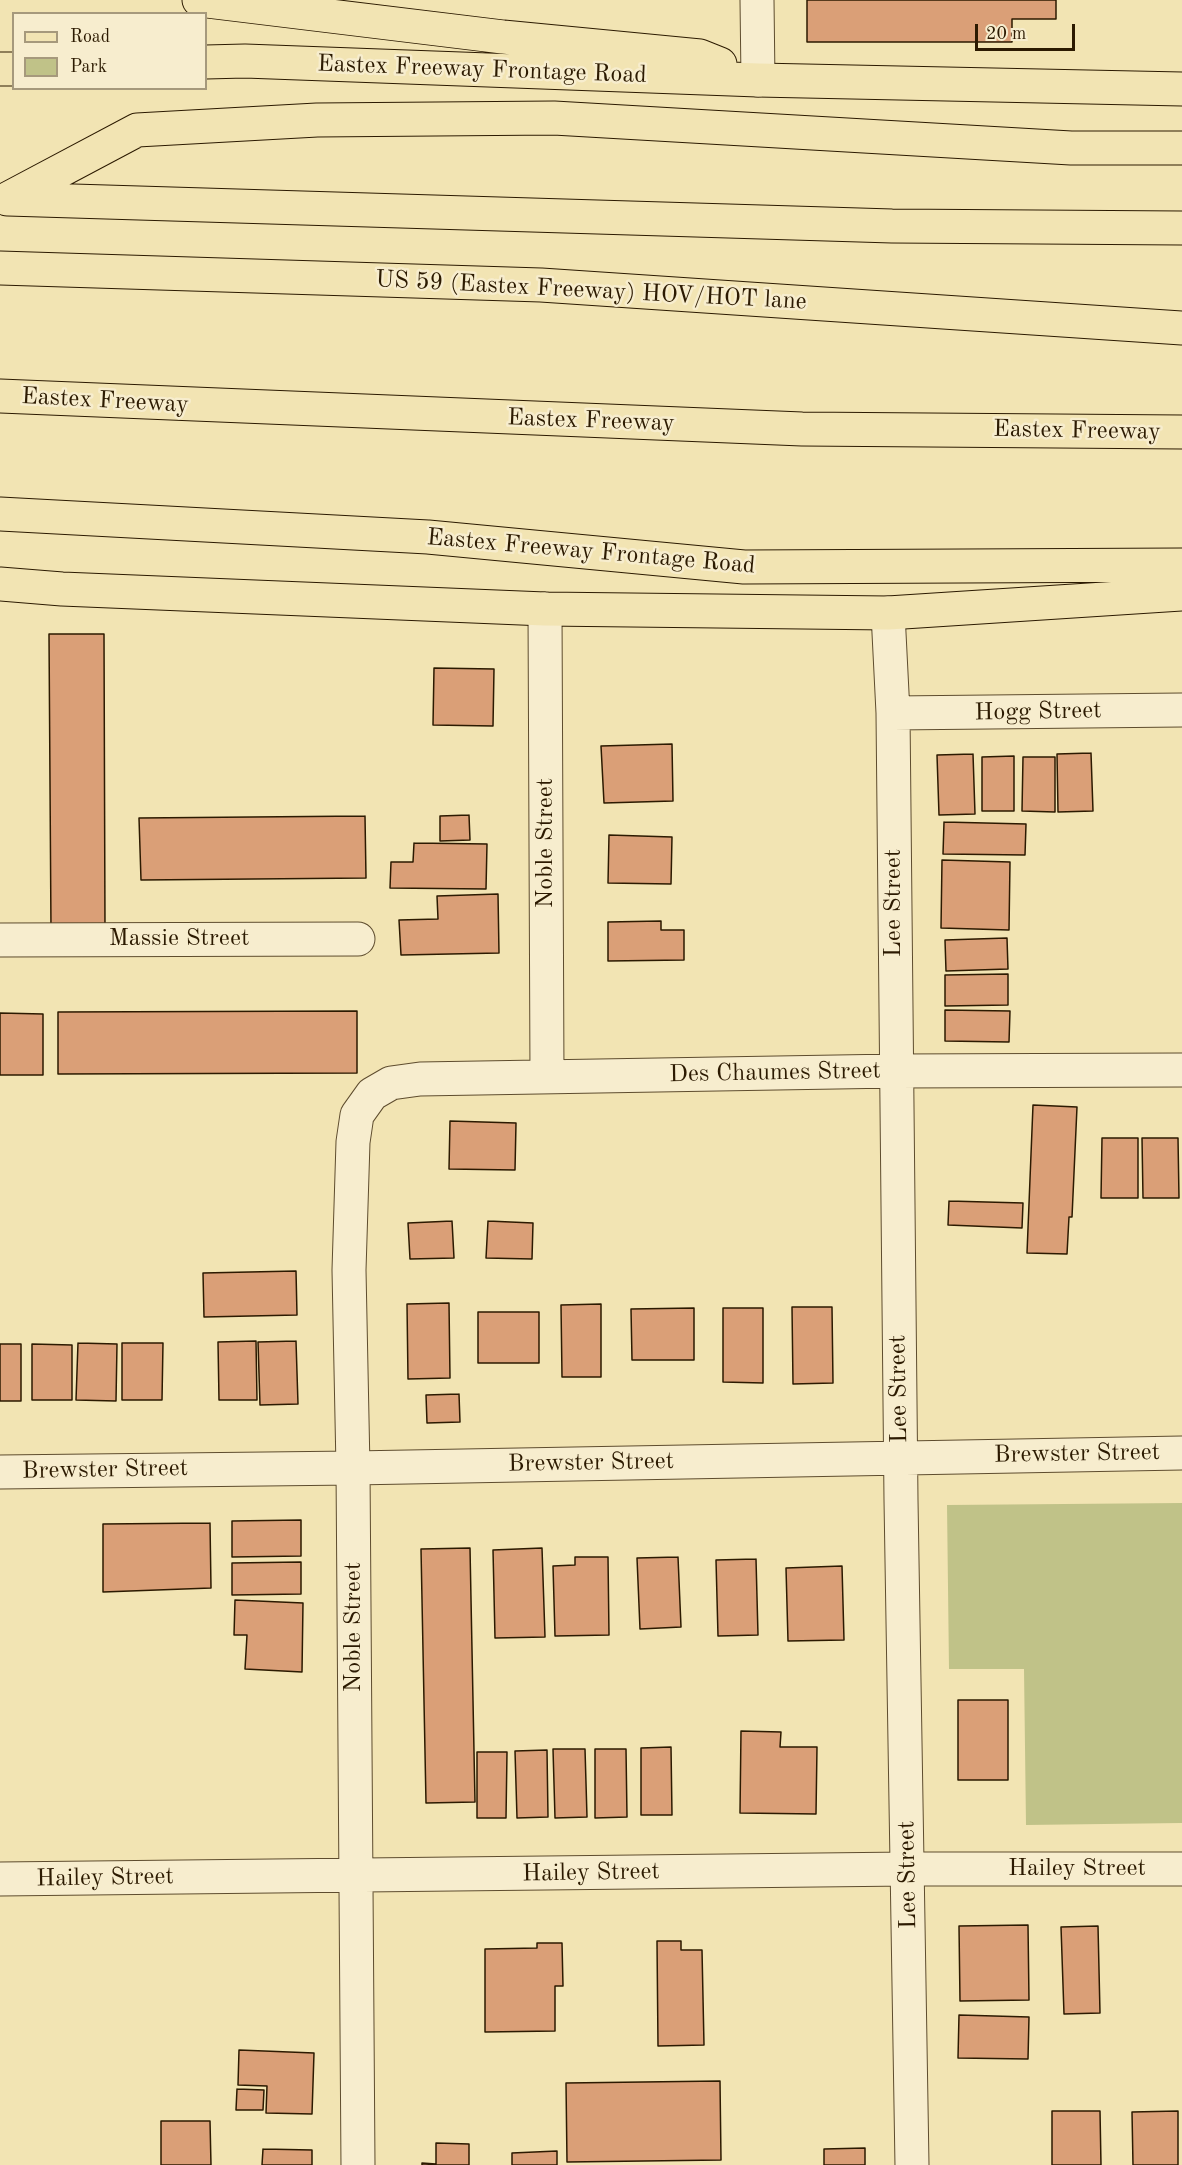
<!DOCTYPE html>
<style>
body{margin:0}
#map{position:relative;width:1182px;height:2165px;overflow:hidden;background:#f2e4b3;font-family:"Old Standard TT",serif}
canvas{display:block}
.legend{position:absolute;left:12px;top:12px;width:195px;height:78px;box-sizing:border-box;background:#f7edce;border:2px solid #a6997c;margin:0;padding:8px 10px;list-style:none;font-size:18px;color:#2c1a01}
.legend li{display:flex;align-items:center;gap:12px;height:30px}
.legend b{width:30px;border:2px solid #a6997c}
.scale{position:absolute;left:975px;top:24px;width:100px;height:27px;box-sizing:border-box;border:3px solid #2c1a01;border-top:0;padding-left:8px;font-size:18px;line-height:21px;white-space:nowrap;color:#2c1a01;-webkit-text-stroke:4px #f7edce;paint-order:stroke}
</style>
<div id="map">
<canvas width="1182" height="2165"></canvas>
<ul class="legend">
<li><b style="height:8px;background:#f2e4b3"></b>Road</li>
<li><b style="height:16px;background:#c0c288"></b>Park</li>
</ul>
<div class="scale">20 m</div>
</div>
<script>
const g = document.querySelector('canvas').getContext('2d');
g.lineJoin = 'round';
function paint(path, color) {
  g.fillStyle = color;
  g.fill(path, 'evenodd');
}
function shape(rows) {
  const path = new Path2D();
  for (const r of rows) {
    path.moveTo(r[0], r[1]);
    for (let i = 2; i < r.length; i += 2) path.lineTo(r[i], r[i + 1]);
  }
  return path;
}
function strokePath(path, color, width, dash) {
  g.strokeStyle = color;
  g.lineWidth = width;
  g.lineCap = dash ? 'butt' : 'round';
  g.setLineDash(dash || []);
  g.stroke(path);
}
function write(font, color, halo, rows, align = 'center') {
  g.font = font + ' "Old Standard TT",serif';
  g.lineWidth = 5;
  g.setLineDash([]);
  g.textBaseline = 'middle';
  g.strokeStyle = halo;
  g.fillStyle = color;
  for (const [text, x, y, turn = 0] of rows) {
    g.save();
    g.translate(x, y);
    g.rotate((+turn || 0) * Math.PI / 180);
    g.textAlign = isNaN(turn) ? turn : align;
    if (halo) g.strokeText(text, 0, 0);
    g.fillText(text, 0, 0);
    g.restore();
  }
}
paint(shape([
 [1182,1503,1182,1823,1026,1825,1024,1669,949,1669,947,1505]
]), '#c0c288');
const building = shape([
 [807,0,1056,0,1056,19,1012,19,1012,42,807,42,807,0],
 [49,634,104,634,105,930,51,931,49,634],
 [434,668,494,669,493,726,433,725,434,668],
 [672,744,673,801,604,803,601,746,672,744],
 [1091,753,1093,811,1058,812,1057,754,1091,753],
 [973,754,975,814,939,815,937,755,973,754],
 [1014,756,1014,811,982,811,982,757,1014,756],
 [1023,757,1055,757,1055,812,1022,811,1023,757],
 [469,815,470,840,440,841,440,816,469,815],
 [365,816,366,878,141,880,139,818,365,816],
 [944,822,1026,824,1025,855,943,854,944,822],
 [609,835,672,837,671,884,608,883,609,835],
 [414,843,487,844,486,889,390,888,391,862,413,862,414,843],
 [942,860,1010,862,1009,930,941,928,942,860],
 [498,894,499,953,401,955,399,920,438,919,437,896,498,894],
 [661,921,661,930,684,930,684,960,608,961,608,922,661,921],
 [1007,938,1008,969,946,971,945,940,1007,938],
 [1008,974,1008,1005,945,1006,945,975,1008,974],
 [945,1010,1010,1011,1009,1042,945,1041,945,1010],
 [357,1011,357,1073,58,1074,58,1012,357,1011],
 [0,1013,43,1014,43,1075,0,1075,0,1013],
 [1033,1105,1077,1107,1072,1217,1069,1217,1067,1254,1027,1253,1033,1105],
 [450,1121,516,1123,515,1170,449,1169,450,1121],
 [1102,1138,1138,1138,1138,1198,1101,1198,1102,1138],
 [1142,1138,1178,1138,1179,1198,1143,1198,1142,1138],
 [949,1201,1023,1203,1022,1228,948,1225,949,1201],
 [452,1221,454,1258,410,1259,408,1223,452,1221],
 [488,1221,533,1223,532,1259,486,1258,488,1221],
 [296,1271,297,1315,204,1317,203,1273,296,1271],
 [449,1303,450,1378,408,1379,407,1304,449,1303],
 [601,1304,601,1377,562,1377,561,1305,601,1304],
 [792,1307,832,1307,833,1383,793,1384,792,1307],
 [694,1308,694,1360,632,1360,631,1309,694,1308],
 [723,1308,763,1308,763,1383,723,1382,723,1308],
 [478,1312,539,1312,539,1363,478,1363,478,1312],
 [256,1341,257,1400,219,1400,218,1342,256,1341],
 [296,1341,298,1404,260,1405,258,1342,296,1341],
 [78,1343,117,1344,116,1401,76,1400,78,1343],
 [122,1343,163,1343,162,1400,122,1400,122,1343],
 [0,1344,21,1344,21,1401,0,1401,0,1344],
 [32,1344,72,1345,72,1400,32,1400,32,1344],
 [459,1394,460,1422,427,1423,426,1395,459,1394],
 [301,1520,301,1556,232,1557,232,1521,301,1520],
 [210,1523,211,1588,103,1592,103,1524,210,1523],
 [470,1548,475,1802,426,1803,421,1549,470,1548],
 [542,1548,545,1637,495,1638,493,1550,542,1548],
 [575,1557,608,1557,609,1635,555,1636,553,1566,575,1565,575,1557],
 [678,1557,681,1627,640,1629,637,1558,678,1557],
 [756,1559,758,1635,718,1636,716,1560,756,1559],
 [301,1562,301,1594,232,1595,232,1563,301,1562],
 [842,1566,844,1640,788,1641,786,1568,842,1566],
 [235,1600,303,1603,302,1672,245,1669,247,1635,234,1635,235,1600],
 [958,1700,1008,1700,1008,1780,958,1780,958,1700],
 [741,1731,781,1732,780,1747,817,1747,816,1814,740,1813,741,1731],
 [671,1747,672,1815,641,1815,641,1748,671,1747],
 [553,1749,585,1749,587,1817,555,1818,553,1749],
 [595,1749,626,1749,627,1817,595,1818,595,1749],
 [547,1750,548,1817,517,1818,515,1751,547,1750],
 [477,1752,507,1752,506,1818,477,1818,477,1752],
 [1028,1925,1029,2000,960,2001,959,1926,1028,1925],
 [1098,1926,1100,2013,1064,2014,1061,1927,1098,1926],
 [657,1941,681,1941,681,1950,702,1950,704,2045,658,2046,657,1941],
 [537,1943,562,1943,563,1986,555,1986,555,2031,485,2032,485,1949,537,1948,537,1943],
 [959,2015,1029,2017,1028,2059,958,2058,959,2015],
 [239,2050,314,2053,312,2114,266,2113,267,2086,238,2085,239,2050],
 [720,2081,721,2160,567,2162,566,2083,720,2081],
 [237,2089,264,2090,263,2110,236,2110,237,2089],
 [1052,2111,1100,2111,1101,2165,1052,2165,1052,2111],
 [1178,2111,1178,2165,1133,2165,1132,2112,1178,2111],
 [161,2121,210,2121,211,2165,161,2165,161,2121],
 [436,2143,469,2144,469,2165,422,2165,422,2163,436,2164,436,2143],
 [865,2148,865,2165,824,2165,824,2149,865,2148],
 [263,2149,312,2150,312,2165,262,2165,263,2149],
 [557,2151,557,2165,512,2165,512,2153,557,2151]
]);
paint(building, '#da9f77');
strokePath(building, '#2c1a01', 1.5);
const minor = shape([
 [757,0,758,80],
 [545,609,547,1077],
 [888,613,893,713,901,1500,912,2165],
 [893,713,1182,710],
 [0,940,358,939],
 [0,1472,353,1468,1182,1453],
 [0,1879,908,1869,1182,1869],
 [358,2165,353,1468,349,1270,353,1142,357,1115,372,1094,391,1083,420,1079,896,1071,1182,1070]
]);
const major = shape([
 [199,0,503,37,700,56,720,64],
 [206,62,245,61,758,80,1182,89],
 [0,69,14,69],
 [0,514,428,537,744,567,1182,565],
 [0,584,62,589,545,609,888,613,1182,594]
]);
const highway = shape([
 [7,199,137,130,317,120,554,118,1071,148,1182,148],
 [8,199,892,226,1182,228],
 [0,268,541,285,1182,328],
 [0,396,802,429,1182,432]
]);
strokePath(minor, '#5e4c2e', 35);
strokePath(major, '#2c1a01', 35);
strokePath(highway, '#2c1a01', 35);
strokePath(minor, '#f7edce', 33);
strokePath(major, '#f2e4b3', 33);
strokePath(highway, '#f2e4b3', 33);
write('24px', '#2c1a01', '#f7edce', [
 ["Eastex Freeway Frontage Road",482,70,2],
 ["US 59 (Eastex Freeway) HOV/HOT lane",591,291,3],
 ["Eastex Freeway",105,401,3],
 ["Eastex Freeway",591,421,2],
 ["Eastex Freeway",1077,431,1],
 ["Eastex Freeway Frontage Road",591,552,5],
 ["Hogg Street",1038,712,-1],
 ["Noble Street",546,843,-90],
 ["Lee Street",894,903,-90],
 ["Massie Street",179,939],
 ["Des Chaumes Street",775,1073,-1],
 ["Lee Street",899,1389,-91],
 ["Brewster Street",1077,1454,-1],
 ["Brewster Street",591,1463,-1],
 ["Brewster Street",105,1470,-1],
 ["Noble Street",354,1627,-90],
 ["Hailey Street",1077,1869],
 ["Hailey Street",591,1873,-1],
 ["Lee Street",908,1875,-91],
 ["Hailey Street",105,1878,-1]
]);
</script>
